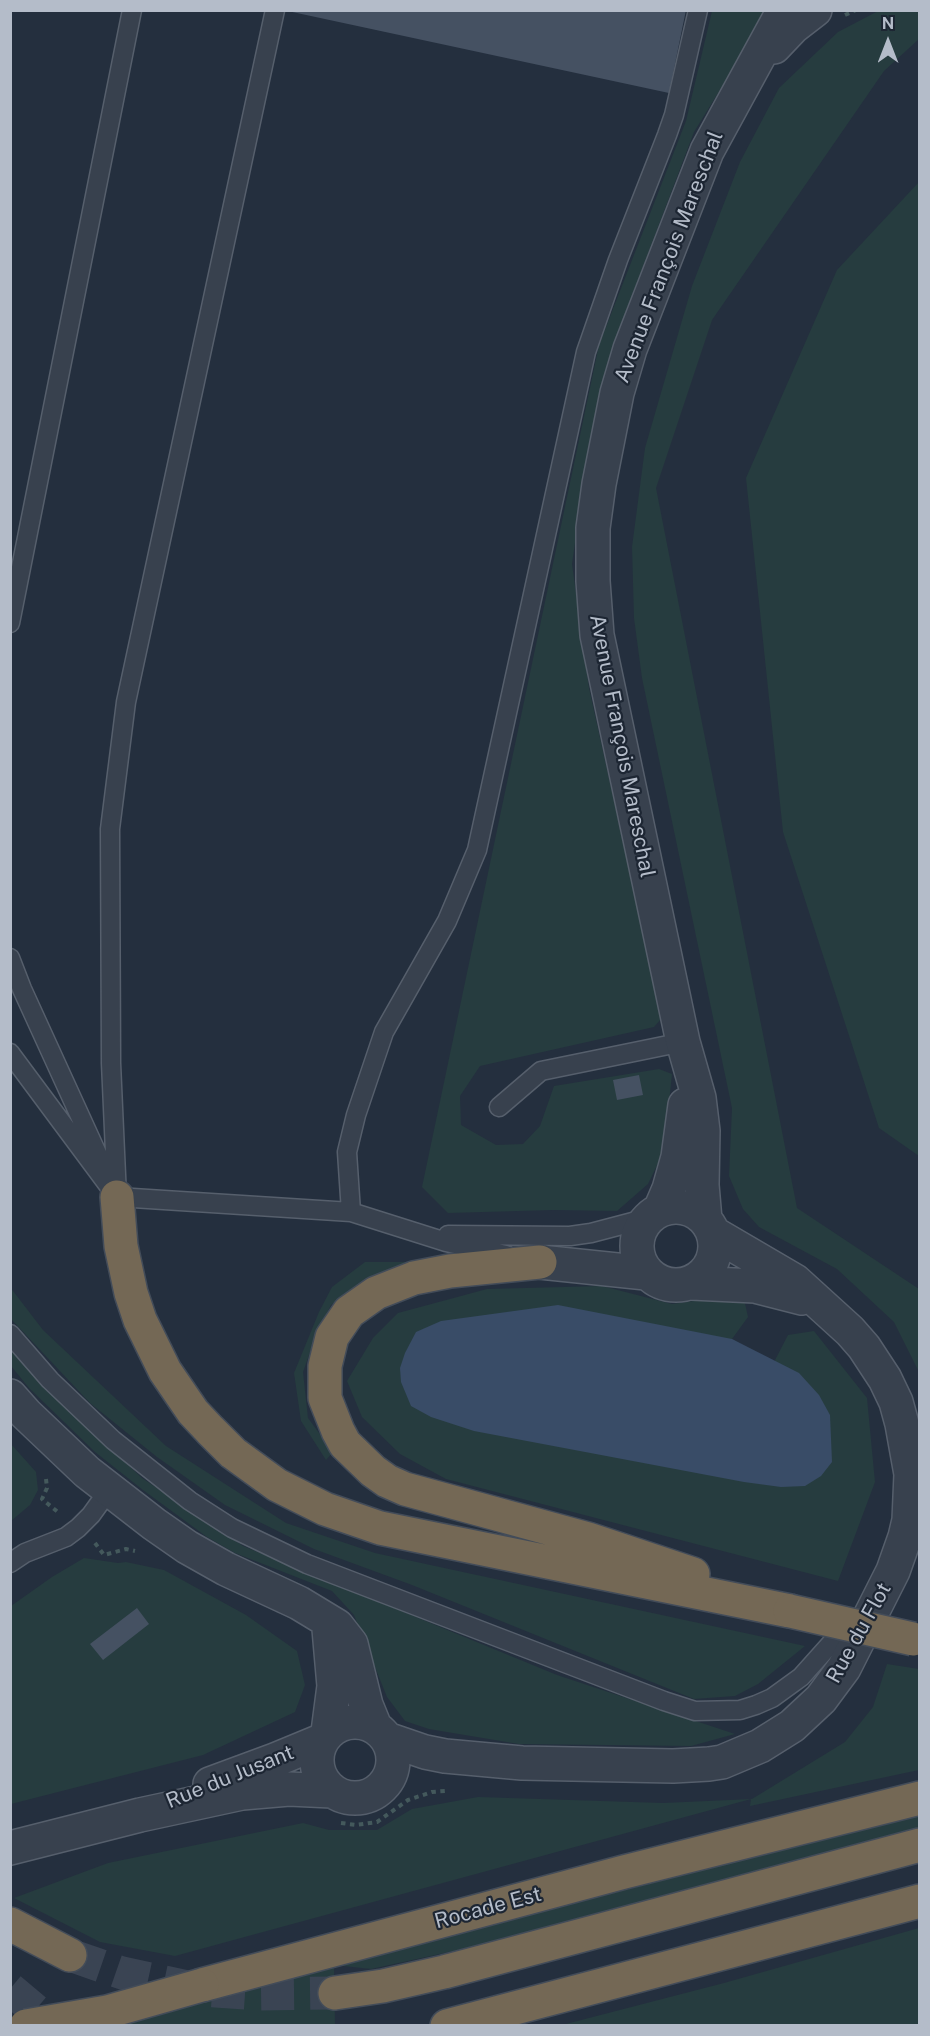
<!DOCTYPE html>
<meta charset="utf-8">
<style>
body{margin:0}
#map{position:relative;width:930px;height:2036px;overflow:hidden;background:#242f3e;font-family:"Public Sans",sans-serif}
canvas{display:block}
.frame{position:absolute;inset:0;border:12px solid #b4bcc9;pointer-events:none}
.north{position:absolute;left:858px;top:12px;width:60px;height:60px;-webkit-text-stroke:4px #1d2633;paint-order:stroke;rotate:0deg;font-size:16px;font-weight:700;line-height:24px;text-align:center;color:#b4bcc9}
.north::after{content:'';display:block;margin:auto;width:21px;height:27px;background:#b4bcc9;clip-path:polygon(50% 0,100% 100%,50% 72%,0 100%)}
</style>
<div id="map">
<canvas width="930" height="2036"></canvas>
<div class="frame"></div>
<div class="north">N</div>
</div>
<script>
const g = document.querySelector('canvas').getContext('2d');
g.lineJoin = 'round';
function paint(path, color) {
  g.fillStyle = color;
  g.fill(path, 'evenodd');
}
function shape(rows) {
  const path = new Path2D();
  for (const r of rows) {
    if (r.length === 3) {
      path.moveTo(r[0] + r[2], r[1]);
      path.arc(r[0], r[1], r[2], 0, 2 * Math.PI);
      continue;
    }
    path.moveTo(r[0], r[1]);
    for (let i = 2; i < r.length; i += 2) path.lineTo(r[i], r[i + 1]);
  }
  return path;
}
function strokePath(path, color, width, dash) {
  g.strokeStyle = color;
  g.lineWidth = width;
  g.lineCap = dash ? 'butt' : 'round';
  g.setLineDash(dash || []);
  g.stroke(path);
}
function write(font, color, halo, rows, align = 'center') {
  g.font = font + ' "Public Sans",sans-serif';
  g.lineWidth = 4.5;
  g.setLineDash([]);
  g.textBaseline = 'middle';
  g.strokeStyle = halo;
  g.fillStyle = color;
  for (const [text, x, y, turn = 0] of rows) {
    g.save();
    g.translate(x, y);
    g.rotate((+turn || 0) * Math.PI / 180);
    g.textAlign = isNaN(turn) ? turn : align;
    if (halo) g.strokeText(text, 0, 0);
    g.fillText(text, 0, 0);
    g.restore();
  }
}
paint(shape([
 [880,10,919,11,919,39,884,71,712,320,656,488,797,1208,919,1289,919,1372,894,1322,837,1269,759,1227,743,1209,729,1176,732,1108,642,678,634,618,632,547,645,448,692,286,740,162,779,88,838,32],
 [712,11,766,11,760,25,694,132,616,338,582,494,572,564,589,688,662,1018,654,1027,480,1066,460,1096,461,1125,496,1145,523,1144,540,1126,554,1086,659,1069,672,1074,664,1151,648,1184,617,1211,553,1210,448,1213,422,1187,599,345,686,121],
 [919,182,919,1156,879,1128,783,832,746,478,837,270],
 [365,1262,410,1262,369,1280,331,1305,317,1333,303,1372,308,1418,333,1452,326,1460,301,1421,294,1373,319,1312,332,1287],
 [602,1286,672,1304,729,1296,744,1299,748,1317,732,1339,774,1362,788,1335,814,1331,867,1398,875,1482,838,1581,446,1479,400,1454,362,1417,347,1381,373,1338,398,1313,487,1289],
 [10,1287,43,1330,166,1446,286,1523,375,1553,805,1646,758,1684,735,1696,694,1699,412,1585,314,1549,225,1505,157,1457,90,1403,11,1319],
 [10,1349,60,1401,142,1478,243,1546,557,1675,735,1734,691,1746,519,1744,429,1729,405,1721,387,1697,354,1615,332,1591,235,1553,207,1537,143,1490,95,1452,29,1388,11,1366],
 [11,1444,36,1472,38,1490,30,1505,11,1521],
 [84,1558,118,1563,126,1562,164,1570,246,1615,297,1651,305,1685,295,1712,203,1755,11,1804,11,1606,52,1577],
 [887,1664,919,1669,919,1770,750,1806,751,1799,175,1956,100,1942,14,1898,108,1863,303,1823,329,1830,377,1830,412,1809,478,1797,663,1803,752,1799,845,1742,873,1707],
 [919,1815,919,1828,463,1949,371,1969,334,1965,335,2025,117,2026,334,1964],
 [919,1928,919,2025,562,2025,724,1983]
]), '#263c3f');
paint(shape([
 [558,1305,732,1339,799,1373,819,1395,830,1415,832,1462,821,1476,805,1486,781,1487,744,1482,474,1431,431,1417,411,1406,401,1382,400,1368,405,1353,416,1332,441,1321]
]), '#394c67');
paint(shape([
 [283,10,686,10,669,93],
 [639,1075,643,1095,617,1100,613,1080],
 [137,1608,149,1624,103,1660,90,1644]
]), '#455162');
strokePath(shape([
 [70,1955,122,1973,202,1990,260,1994,335,1993],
 [10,1989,54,2026]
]), '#3a4453', 33, [33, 16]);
const lane = shape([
 [10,623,132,10],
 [10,958,22,989,101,1162],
 [10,1053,117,1197,351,1212,446,1242,506,1255],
 [499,1107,541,1071,683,1042],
 [117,1197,111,1063,110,829,126,702,275,10],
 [351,1212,347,1152,356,1115,384,1032,447,921,477,850,586,352,618,260,667,135,674,115,698,10],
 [448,1235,570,1236,591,1233,648,1218],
 [10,1334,50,1380,113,1440,190,1501,232,1528,307,1564,664,1701,695,1711,740,1710,756,1705,772,1698,801,1677,852,1620],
 [10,1563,25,1553,66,1537,78,1528,91,1515,109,1490]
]);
const street = shape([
 [774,47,793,27,815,10],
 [676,1246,39],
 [660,1210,669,1189,678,1157,685,1105],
 [705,1220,702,1185,703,1131,699,1098,683,1042,597,635,593,581,593,528,599,484,617,393,630,349,707,151,784,10],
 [540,1262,646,1273],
 [692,1283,755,1286,802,1298],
 [10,1396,26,1414,87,1472,154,1524,187,1547,226,1569,299,1603,337,1626,351,1644,366,1705,375,1727],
 [355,1760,38],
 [328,1732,334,1686,329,1629],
 [387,1739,425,1752,445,1756,522,1763,673,1766,709,1764,722,1762,760,1746,792,1726,821,1699,844,1668,893,1571,905,1537,909,1520,911,1474,902,1424,896,1402,885,1379,864,1347,850,1331,795,1281,713,1233],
 [210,1784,275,1760,321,1741],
 [10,1848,140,1815,242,1793,289,1789,332,1791]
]);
const highway = shape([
 [117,1197,121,1246,131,1293,140,1320,165,1371,193,1412,210,1430,233,1453,277,1485,325,1509,380,1528,790,1611],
 [540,1262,450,1271,414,1278,376,1293,349,1312,332,1337,325,1366,325,1398,338,1431,345,1444,373,1471,387,1481,405,1489,588,1539,693,1574],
 [10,1924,70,1955],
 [202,1985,624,1872,920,1798],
 [335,1993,383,1986,444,1972,920,1845],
 [447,2026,920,1901]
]);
strokePath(lane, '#565f6c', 21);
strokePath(street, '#565f6c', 36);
strokePath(highway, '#434c59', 36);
strokePath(shape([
 [845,15,856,10],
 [46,1479,47,1488,42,1499,59,1513],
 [95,1543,104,1555,126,1549,135,1551],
 [341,1823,356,1825,377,1822,408,1800,432,1792,445,1791]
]), '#44595c', 4, [4.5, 4.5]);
strokePath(lane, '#38414e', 18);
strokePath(street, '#38414e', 33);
strokePath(highway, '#746855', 33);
const highwayBridge = shape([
 [790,1611,913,1639],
 [26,2026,107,2012,202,1985]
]);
strokePath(highwayBridge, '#434c59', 36, []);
strokePath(highwayBridge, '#746855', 33);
write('21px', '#b4bcc9', '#1d2633', [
 ["Avenue François Mareschal",669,257,-69],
 ["Avenue François Mareschal",622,746,79],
 ["Rue du Flot",859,1633,-61],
 ["Rue du Jusant",230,1777,-22],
 ["Rocade Est",488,1908,-15]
]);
</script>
